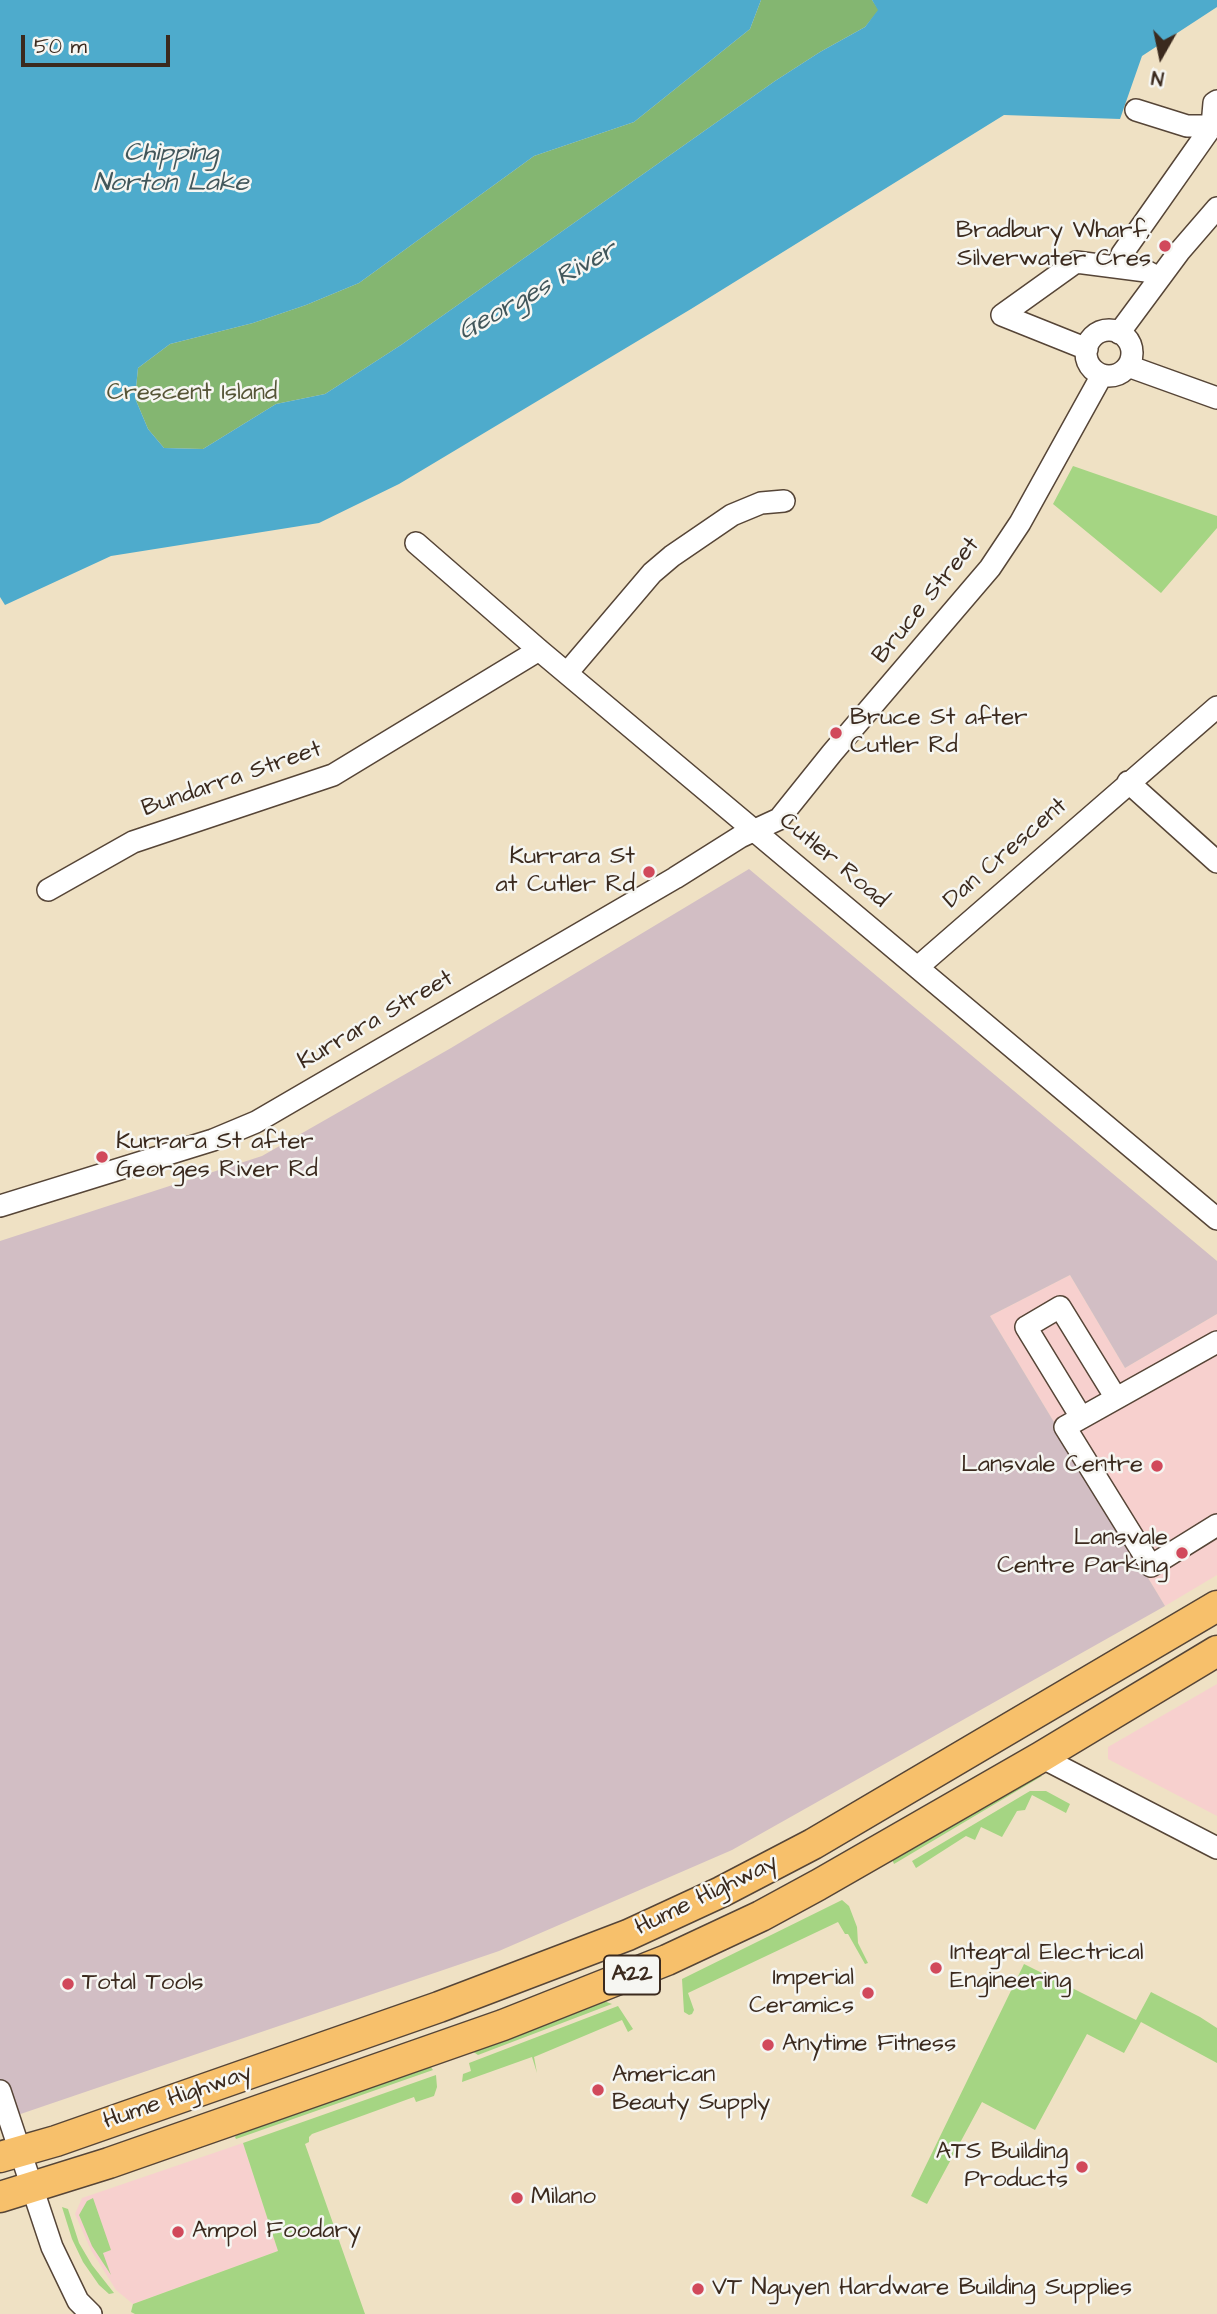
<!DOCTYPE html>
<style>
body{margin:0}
#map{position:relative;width:1217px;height:2314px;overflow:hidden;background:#efe1c4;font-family:"Architects Daughter",sans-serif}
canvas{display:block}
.north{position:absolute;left:1126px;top:21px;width:70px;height:70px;-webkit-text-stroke:5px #f6f6f2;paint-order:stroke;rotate:189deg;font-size:19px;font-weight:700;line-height:28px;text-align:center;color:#3b2a1e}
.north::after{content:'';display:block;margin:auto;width:24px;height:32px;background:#3b2a1e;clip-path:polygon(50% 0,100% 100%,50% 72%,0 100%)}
.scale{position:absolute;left:21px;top:35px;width:149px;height:32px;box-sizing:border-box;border:4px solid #3b2a1e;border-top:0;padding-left:9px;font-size:21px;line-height:24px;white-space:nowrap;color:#3b2a1e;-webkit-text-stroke:5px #f6f6f2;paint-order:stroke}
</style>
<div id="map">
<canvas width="1217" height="2314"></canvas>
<div class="north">N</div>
<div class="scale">50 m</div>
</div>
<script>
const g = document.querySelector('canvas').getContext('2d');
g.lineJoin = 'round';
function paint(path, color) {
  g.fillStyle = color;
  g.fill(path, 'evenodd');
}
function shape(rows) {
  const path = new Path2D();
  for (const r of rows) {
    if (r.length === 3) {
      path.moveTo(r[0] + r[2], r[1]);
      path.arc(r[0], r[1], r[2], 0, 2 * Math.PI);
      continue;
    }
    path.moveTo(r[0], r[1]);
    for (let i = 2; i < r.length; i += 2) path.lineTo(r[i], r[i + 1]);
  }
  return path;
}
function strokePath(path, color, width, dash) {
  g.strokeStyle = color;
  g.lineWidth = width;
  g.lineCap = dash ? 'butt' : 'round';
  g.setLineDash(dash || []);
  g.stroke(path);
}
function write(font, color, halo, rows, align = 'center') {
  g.font = font + ' "Architects Daughter",sans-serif';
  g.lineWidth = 5;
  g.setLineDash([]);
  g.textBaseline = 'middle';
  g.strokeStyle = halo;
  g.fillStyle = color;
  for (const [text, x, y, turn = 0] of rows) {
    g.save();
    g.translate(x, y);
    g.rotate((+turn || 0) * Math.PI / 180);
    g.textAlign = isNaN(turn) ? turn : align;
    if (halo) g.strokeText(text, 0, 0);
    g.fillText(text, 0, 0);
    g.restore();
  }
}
paint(shape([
 [1070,1275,1125,1368,1217,1314,1217,1575,1165,1606,990,1316],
 [1217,1684,1217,1816,1108,1759,1108,1747],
 [243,2143,278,2251,133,2304,116,2290,91,2250,75,2214,82,2198]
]), '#f7d0ce');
paint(shape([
 [749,869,1217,1261,1217,1314,1125,1368,1070,1275,990,1316,1165,1606,732,1850,499,1951,0,2121,0,1241,262,1156,451,1048]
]), '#d2bec4');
paint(shape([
 [1073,466,1217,516,1217,528,1161,593,1053,504],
 [1036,1776,1042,1776,894,1864,892,1859],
 [1030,1791,1046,1791,1070,1804,1066,1813,1032,1795,1025,1810,1017,1811,1002,1837,981,1827,975,1840,966,1836,916,1868,912,1861],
 [842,1900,849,1906,857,1927,858,1943,868,1963,865,1964,848,1934,845,1934,838,1922,688,1993,694,2010,692,2014,689,2015,684,2012,682,1979],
 [1024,1964,1136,2020,1151,1992,1200,2017,1217,2028,1217,2063,1141,2022,1124,2053,1087,2034,1035,2130,982,2102,927,2204,911,2196],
 [604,2001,612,2004,478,2055,472,2051],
 [618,2006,633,2029,628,2032,622,2020,534,2057,537,2073,532,2057,462,2082,463,2074,471,2071,469,2063],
 [430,2066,433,2070,236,2139,235,2137,238,2133],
 [436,2075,437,2087,434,2096,416,2102,414,2097,312,2134,309,2137,309,2142,305,2144,365,2314,135,2314,131,2312,133,2304,278,2251,243,2143],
 [93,2198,111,2250,103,2253,111,2275,92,2246,79,2215,87,2201],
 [62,2207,68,2209,79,2243,92,2265,114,2293,109,2294,99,2285,83,2262,72,2239]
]), '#a5d583');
paint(shape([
 [761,0,872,0,879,10,865,27,820,52,775,81,401,345,325,394,276,404,203,449,164,448,148,429,135,398,138,368,170,344,253,323,306,305,359,283,534,156,634,122,750,29]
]), '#84b671');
paint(shape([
 [0,0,761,0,750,29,634,122,534,156,359,283,306,305,253,323,170,344,138,368,135,398,148,429,164,448,203,449,276,404,325,394,401,345,775,81,820,52,865,27,878,10,872,0,1217,0,1217,7,1142,56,1120,119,1004,115,691,309,399,484,319,523,111,556,5,605,0,597]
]), '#4eabcc');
const minor = shape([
 [1136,110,1187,126,1212,126],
 [1117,266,1122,254,1212,126,1214,103,1217,101],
 [1109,353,23],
 [1119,333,1179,252,1217,208],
 [1087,349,1002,315,1076,262,1146,271,1159,278],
 [1128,366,1217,398],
 [416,543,539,650,1217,1219],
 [567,673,652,573,672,556,732,515,761,503,784,501],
 [1128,782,1217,862],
 [48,890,133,842,333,775,539,650],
 [919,966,1217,707],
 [0,1206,213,1140,256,1122,675,878,740,837,779,819,832,753,990,568,1020,523,1102,375],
 [1217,1342,1065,1427,1151,1566,1217,1525],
 [1081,1417,1026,1327,1060,1307,1116,1398],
 [1041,1757,1217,1848],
 [0,2091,52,2247,78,2301,91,2314]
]);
const highway = shape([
 [0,2157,56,2141,439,2007,628,1935,721,1892,813,1844,1217,1606],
 [0,2197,109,2163,503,2025,667,1960,761,1916,818,1885,1041,1757,1217,1651]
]);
strokePath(minor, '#564537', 24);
strokePath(highway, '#564537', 33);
strokePath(minor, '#fff', 21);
strokePath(highway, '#f7c06b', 30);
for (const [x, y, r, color] of [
 [1165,246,7,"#d1495b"],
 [836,733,7,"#d1495b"],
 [649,872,7,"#d1495b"],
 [102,1157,7,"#d1495b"],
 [1157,1466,7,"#d1495b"],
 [1182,1553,7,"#d1495b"],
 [936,1968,7,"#d1495b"],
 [68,1984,7,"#d1495b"],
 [868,1993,7,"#d1495b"],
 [768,2045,7,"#d1495b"],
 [598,2090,7,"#d1495b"],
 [1082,2167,7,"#d1495b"],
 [517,2198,7,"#d1495b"],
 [178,2232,7,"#d1495b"],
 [698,2289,7,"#d1495b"]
]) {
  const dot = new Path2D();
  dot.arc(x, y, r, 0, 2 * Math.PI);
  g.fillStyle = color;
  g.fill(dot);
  strokePath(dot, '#f6f6f2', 2.5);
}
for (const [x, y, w] of [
 [632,1975,56]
]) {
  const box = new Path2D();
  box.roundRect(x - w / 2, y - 19.5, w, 39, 5);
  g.fillStyle = '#f6f6f2';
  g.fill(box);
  strokePath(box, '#3b2a1e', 2);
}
write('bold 23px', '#3b2a1e', null, [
 ["A22",632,1975]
]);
write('24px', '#3b2a1e', '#f6f6f2', [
 ["Bradbury Wharf,",1151,232,"right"],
 ["Silverwater Cres",1151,260,"right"],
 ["Bruce St after",850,719],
 ["Cutler Rd",850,747],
 ["Kurrara St",635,858,"right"],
 ["at Cutler Rd",635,886,"right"],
 ["Kurrara St after",116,1143],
 ["Georges River Rd",116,1171],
 ["Lansvale Centre",1143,1466,"right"],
 ["Lansvale",1168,1539,"right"],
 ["Centre Parking",1168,1567,"right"],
 ["Integral Electrical",950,1954],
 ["Engineering",950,1982],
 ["Imperial",854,1979,"right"],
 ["Ceramics",854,2007,"right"],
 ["Total Tools",82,1984],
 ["Anytime Fitness",782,2045],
 ["American",612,2076],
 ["Beauty Supply",612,2104],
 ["ATS Building",1068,2153,"right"],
 ["Products",1068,2181,"right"],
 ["Milano",531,2198],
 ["Ampol Foodary",192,2232],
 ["VT Nguyen Hardware Building Supplies",712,2289]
], 'left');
write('24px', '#565537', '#f6f6f2', [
 ["Crescent Island",192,394]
]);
write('24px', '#3b2a1e', '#f6f6f2', [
 ["Bruce Street",927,601,-51],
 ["Bundarra Street",232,780,-19],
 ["Dan Crescent",1006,854,-41],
 ["Cutler Road",833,861,40],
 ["Kurrara Street",376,1021,-30],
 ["Hume Highway",707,1896,-26],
 ["Hume Highway",178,2098,-19]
]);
write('italic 26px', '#42575b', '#f6f6f2', [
 ["Chipping",171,155],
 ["Norton Lake",171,185],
 ["Georges River",538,292,-29]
]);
</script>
